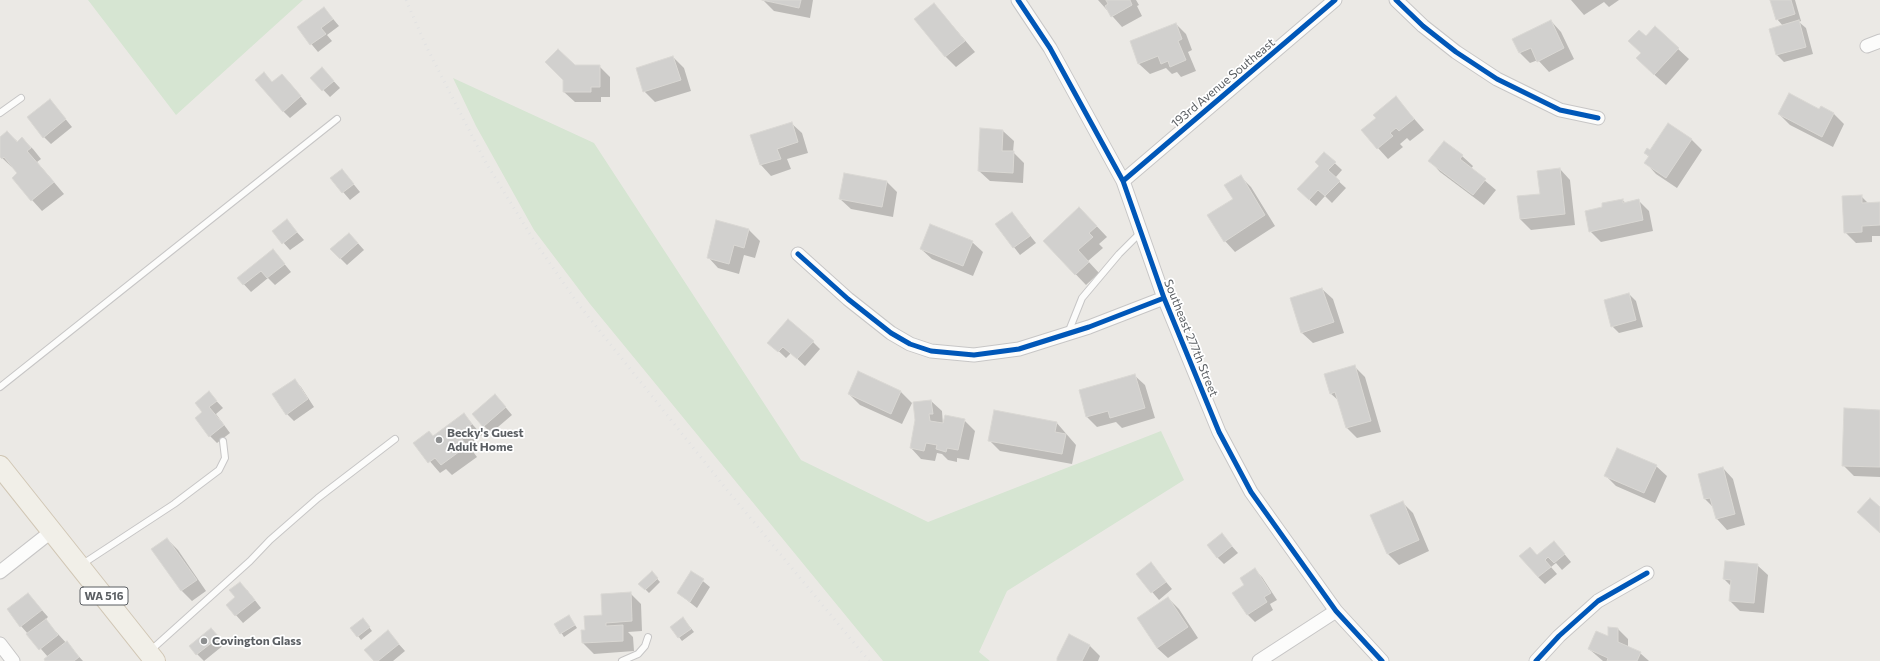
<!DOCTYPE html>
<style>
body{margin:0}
canvas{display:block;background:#ebe9e5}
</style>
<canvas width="1880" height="661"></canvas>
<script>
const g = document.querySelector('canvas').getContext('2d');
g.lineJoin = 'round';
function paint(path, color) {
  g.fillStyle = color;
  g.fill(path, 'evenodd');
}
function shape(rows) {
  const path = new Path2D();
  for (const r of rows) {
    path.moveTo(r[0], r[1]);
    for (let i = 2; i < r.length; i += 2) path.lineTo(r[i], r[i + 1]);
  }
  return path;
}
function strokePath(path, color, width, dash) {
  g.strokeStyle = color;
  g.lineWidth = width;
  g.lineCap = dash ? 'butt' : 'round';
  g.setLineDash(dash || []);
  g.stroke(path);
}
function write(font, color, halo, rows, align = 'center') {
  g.font = font + ' Commissioner,sans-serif';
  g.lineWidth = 3.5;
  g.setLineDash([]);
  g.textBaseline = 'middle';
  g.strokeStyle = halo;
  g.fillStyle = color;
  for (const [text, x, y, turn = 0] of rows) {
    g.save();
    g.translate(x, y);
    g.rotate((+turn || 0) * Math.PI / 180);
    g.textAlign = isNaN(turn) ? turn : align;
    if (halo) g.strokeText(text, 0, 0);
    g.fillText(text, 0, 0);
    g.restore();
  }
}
paint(shape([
 [88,0,303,0,176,115],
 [453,78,594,143,801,460,928,522,1161,431,1184,480,1007,591,979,652,990,661,883,661,590,304,534,230,476,126]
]), '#d6e5d2');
paint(shape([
 [763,0,813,0,810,18,774,11],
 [1098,0,1136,0,1139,5,1137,6,1142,16,1122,27],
 [1571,0,1619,0,1609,7,1604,2,1584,15],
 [1771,0,1795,0,1801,21,1799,22,1806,28,1813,54,1784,62,1777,55,1783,26,1777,19],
 [934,4,975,52,956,67,945,56],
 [324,8,339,26,327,35,332,41,318,52,298,28],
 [1551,21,1561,32,1574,59,1549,72,1538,60,1530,63,1520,53],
 [1176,24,1186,34,1192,50,1188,52,1196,71,1181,77,1177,72,1172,74,1166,68,1150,74,1139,64,1131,41],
 [1655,28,1689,59,1666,85,1648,69,1642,53,1646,37],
 [673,57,684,68,691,91,655,102,644,91],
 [574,66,599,66,610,77,610,97,601,97,601,102,575,102,564,92,564,80],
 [329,76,340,88,330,97,312,78],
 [289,82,307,104,290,118,283,111,273,83],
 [1396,98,1424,130,1410,141,1407,138,1400,144,1403,147,1388,159,1378,148,1377,119],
 [50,100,72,127,51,144,44,137],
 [1821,107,1834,114,1844,124,1833,147,1790,125,1779,114,1820,111],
 [791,123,802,133,808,153,787,159,791,169,771,176,761,165,751,136],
 [1003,131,1014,141,1013,152,1024,163,1023,183,990,181,979,171],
 [7,132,18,142,22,139,33,149,41,159,37,162,64,194,42,211,32,200,19,174,0,156,0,138],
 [1691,139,1702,150,1677,188,1656,174,1646,163,1649,157,1645,153],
 [1325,154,1342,170,1335,178,1346,188,1332,203,1325,196,1316,206,1305,196],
 [1462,156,1473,166,1471,169,1496,190,1484,205,1440,172,1430,161],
 [1560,169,1570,180,1575,225,1531,230,1520,219],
 [342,170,360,192,350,200,331,178],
 [1240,176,1251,187,1275,226,1235,252,1225,241],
 [887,182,897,192,893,217,851,209,840,199],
 [1861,196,1868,203,1880,203,1880,236,1872,236,1872,242,1856,243,1845,232],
 [1622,200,1626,203,1638,200,1649,211,1653,231,1601,242,1590,231,1603,208],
 [1012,213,1036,243,1020,255,996,224],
 [1090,219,1107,237,1099,244,1103,248,1088,261,1099,273,1086,285,1044,241],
 [287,221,304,240,290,250,273,231],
 [717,222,749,230,760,241,755,258,744,255,739,274,718,268,708,257],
 [356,241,364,250,347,265,340,258],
 [972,242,983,252,973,276,932,259,921,249],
 [273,250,291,272,275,285,268,278,251,292,238,278],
 [1322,289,1333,299,1344,333,1313,343,1302,333],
 [1629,294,1636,301,1643,327,1619,333,1612,326],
 [769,342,813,342,820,349,805,366,791,353,786,358],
 [1354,366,1365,377,1381,432,1357,438,1347,428,1339,401,1330,393],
 [859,373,901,392,912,403,902,424,860,405,849,394],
 [1134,375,1145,385,1155,418,1122,428,1116,422,1097,427,1087,417],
 [294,380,301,387,314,407,294,421,287,414],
 [209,393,223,408,216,414,230,433,217,443,210,436,203,412],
 [931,401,942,411,943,425,964,420,975,431,969,460,957,458,957,462,948,460,942,454,937,453,935,461,921,459,911,448],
 [502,403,512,415,491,433,484,426],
 [1880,411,1880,477,1854,476,1843,465],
 [464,415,482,435,474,441,477,444,471,449,477,457,452,475,446,469,440,473,414,443,434,437],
 [1056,422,1076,445,1072,464,1000,451,989,440],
 [1656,466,1667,476,1655,503,1616,486,1605,475],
 [1723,468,1733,479,1745,525,1727,530,1717,519,1714,508,1705,499,1699,475],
 [1403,503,1413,513,1429,551,1399,565,1388,554,1372,516],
 [1222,535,1238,553,1224,564,1217,557],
 [167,539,178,550,206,591,192,601,181,590],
 [1561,550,1571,562,1562,570,1556,563,1551,567,1557,574,1545,584,1538,577,1537,556],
 [1151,564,1172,589,1159,600,1137,574],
 [1757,565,1768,575,1764,613,1740,611,1730,601,1731,586,1724,579],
 [1255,570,1262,577,1277,600,1270,604,1273,610,1255,622,1248,615,1234,593,1245,585],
 [692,572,710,587,697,608,678,593],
 [652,573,660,582,649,593,640,584],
 [247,590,261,608,243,623,227,605],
 [630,593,641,604,642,631,628,632,633,637,634,651,594,654,583,643,586,631],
 [28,594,48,617,45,620,83,661,47,661,48,657,21,626],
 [1168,598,1179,609,1198,638,1168,658,1157,648],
 [569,616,577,628,564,637,556,624],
 [683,618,694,632,682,641,671,627],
 [366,623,372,631,361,640,358,636],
 [211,629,225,644,204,661,197,654],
 [1618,629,1628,639,1628,647,1640,653,1649,661,1603,661,1589,649,1609,638],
 [388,632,405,651,393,661,375,661],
 [1070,635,1090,646,1100,656,1098,661,1058,661]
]), '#0003');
const building = shape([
 [762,0,801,0,799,8,762,0],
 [1106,0,1130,0,1132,5,1111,17,1105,6,1108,4,1106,0],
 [1770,0,1791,0,1795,14,1776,20,1770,0],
 [934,3,965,41,945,57,914,19,934,3],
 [324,7,333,19,321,28,326,34,310,45,297,27,324,7],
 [1551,20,1564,48,1537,62,1531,48,1519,53,1512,39,1551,20],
 [1799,20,1806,47,1776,55,1769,29,1799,20],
 [1176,23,1182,39,1178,41,1186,60,1170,67,1168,61,1161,64,1158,56,1138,64,1130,41,1176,23],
 [1655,26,1679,48,1654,75,1636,58,1641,53,1628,41,1639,30,1646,36,1655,26],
 [558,49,575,65,600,65,600,87,591,87,591,92,563,92,563,80,545,62,558,49],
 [673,56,681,80,643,92,636,68,673,56],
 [322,67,334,81,322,91,310,78,322,67],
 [264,72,272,82,282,74,301,96,283,112,255,80,264,72],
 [1789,93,1819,109,1821,106,1834,113,1822,137,1778,114,1789,93],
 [1396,96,1414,119,1399,131,1396,128,1390,133,1393,136,1377,149,1361,130,1376,118,1373,115,1396,96],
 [50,99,66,119,43,138,27,117,50,99],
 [792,122,798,142,777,149,781,159,760,165,750,135,792,122],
 [1668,123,1692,139,1666,178,1644,163,1649,156,1644,153,1647,148,1650,150,1668,123],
 [980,128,1003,130,1002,151,1014,151,1013,173,978,171,980,128],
 [7,131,17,142,22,137,31,148,27,151,54,182,31,201,12,178,17,173,4,157,2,159,0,157,0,137,7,131],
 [1444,141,1463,155,1460,159,1486,179,1473,195,1428,161,1444,141],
 [1324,152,1336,162,1328,170,1340,181,1325,196,1318,190,1309,200,1297,189,1319,166,1315,162,1324,152],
 [1560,168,1565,214,1520,219,1517,196,1540,194,1537,171,1560,168],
 [342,169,354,184,342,193,330,178,342,169],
 [844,173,887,181,882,207,839,199,844,173],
 [1241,175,1265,215,1224,242,1207,215,1233,199,1224,185,1241,175],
 [1862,195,1862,203,1880,202,1880,225,1862,226,1862,232,1844,233,1842,196,1862,195],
 [1623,199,1623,203,1639,199,1643,220,1589,232,1585,211,1602,207,1602,203,1623,199],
 [1079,207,1097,226,1089,233,1093,237,1078,250,1089,262,1075,275,1043,241,1079,207],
 [1012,212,1030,236,1013,248,995,224,1012,212],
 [287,219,297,232,282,244,272,231,287,219],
 [716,220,749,229,744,248,734,245,729,264,707,258,716,220],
 [930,224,973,241,963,266,920,249,930,224],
 [349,233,358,243,340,259,330,249,349,233],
 [273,249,285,264,267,278,261,271,243,285,237,278,273,249],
 [1322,288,1334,322,1301,333,1290,298,1322,288],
 [1629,293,1636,320,1611,327,1604,300,1629,293],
 [788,319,814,341,797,359,783,347,778,352,767,343,788,319],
 [1355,365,1371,421,1346,428,1335,392,1330,394,1324,374,1355,365],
 [858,371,901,391,891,414,848,394,858,371],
 [1135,374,1145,408,1110,418,1108,411,1086,417,1079,390,1135,374],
 [295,379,308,399,286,415,272,394,295,379],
 [209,391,217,401,209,407,224,425,209,437,195,418,202,412,195,403,209,391],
 [495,394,506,407,483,427,472,414,495,394],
 [931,400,933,414,929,414,930,421,943,423,945,415,965,419,958,450,947,448,946,452,936,449,937,445,926,443,924,451,910,448,915,420,913,402,931,400],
 [1844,408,1880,410,1880,467,1842,466,1844,408],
 [994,410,1057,422,1055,432,1066,434,1062,454,988,441,994,410],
 [464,413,472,424,465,429,467,433,461,438,467,446,441,465,435,458,428,463,413,443,429,431,433,436,464,413],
 [1617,448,1657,465,1644,493,1604,476,1617,448],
 [1723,467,1735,514,1716,519,1710,498,1704,499,1698,474,1723,467],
 [1870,498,1880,507,1880,533,1857,512,1870,498],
 [1403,501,1419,540,1387,554,1370,515,1403,501],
 [1222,533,1232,546,1217,558,1207,545,1222,533],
 [167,538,197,580,181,591,151,549,167,538],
 [1554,541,1565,554,1554,563,1548,557,1545,560,1551,567,1538,577,1519,556,1530,547,1537,555,1554,541],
 [1725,561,1758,564,1754,603,1729,601,1731,580,1723,579,1725,561],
 [1151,562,1166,582,1151,593,1136,574,1151,562],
 [1255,568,1271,593,1264,597,1267,602,1247,615,1232,593,1244,585,1240,578,1255,568],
 [652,571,658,578,645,590,638,584,652,571],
 [691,571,704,579,690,602,677,593,691,571],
 [240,582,255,600,235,616,226,605,235,597,229,590,240,582],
 [631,592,632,621,606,623,606,626,623,625,623,641,582,643,581,630,585,630,584,616,602,615,601,594,631,592],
 [28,593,42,610,20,627,7,609,28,593],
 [1168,597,1188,627,1157,648,1137,618,1168,597],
 [569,615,575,625,560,634,554,624,569,615],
 [683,617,691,629,678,638,670,627,683,617],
 [363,618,370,627,357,637,350,628,363,618],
 [46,619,58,635,39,650,26,634,46,619],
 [1608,627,1618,628,1618,642,1641,652,1637,661,1607,661,1608,658,1588,649,1596,631,1608,636,1608,627],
 [211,628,219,637,196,655,189,646,211,628],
 [388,630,399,644,378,661,374,661,364,650,388,630],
 [1069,634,1090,645,1082,661,1057,661,1057,658,1069,634],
 [67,641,79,657,74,661,45,661,44,659,67,641]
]);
paint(building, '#d1d0ce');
strokePath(building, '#dad8d4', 1);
const service = shape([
 [0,113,21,98],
 [1068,333,1082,298,1119,254,1141,232],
 [0,387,337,119],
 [81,565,174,504,219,470,225,458,223,441],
 [150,651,250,561,270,540,318,498,395,439],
 [622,661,638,654,645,646,648,637]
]);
const minor = shape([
 [1018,0,1050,48,1123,181,1164,298,1219,432,1251,492,1336,611,1382,661],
 [1396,0,1423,26,1456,52,1497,79,1560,110,1598,118],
 [1867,46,1880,41],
 [1123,181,1335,0],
 [798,254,848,299,891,333,910,344,931,351,974,355,1019,349,1089,327,1164,298],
 [0,572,52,531],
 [0,644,13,661],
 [1259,661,1336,611],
 [1536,661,1559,636,1598,601,1647,573]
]);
const primary = shape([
 [0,466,155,661]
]);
strokePath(service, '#c7c6c6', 8);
strokePath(minor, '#c7c6c6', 15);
strokePath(primary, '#d1c7b5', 22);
strokePath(service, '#fcfcfb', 6);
strokePath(minor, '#fcfcfb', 13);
strokePath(primary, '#f1efe8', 20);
strokePath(shape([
 [406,0,427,48,486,163,535,242,579,305,723,485,869,661]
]), '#e2e2e2', 3, [1, 5]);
strokePath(shape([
 [1018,0,1050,48,1123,181,1164,298,1219,432,1251,492,1336,611,1382,661],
 [1396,0,1423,26,1456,52,1497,79,1560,110,1598,118],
 [1123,181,1335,0],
 [798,254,848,299,891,333,910,344,931,351,974,355,1019,349,1089,327,1164,298],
 [1536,661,1559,636,1598,601,1647,573]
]), '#0057b8', 5);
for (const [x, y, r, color] of [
 [439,440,4,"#8d8f90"],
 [204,641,4,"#8d8f90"]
]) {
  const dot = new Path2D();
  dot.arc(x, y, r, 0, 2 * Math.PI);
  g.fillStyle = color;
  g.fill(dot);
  strokePath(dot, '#fff', 1.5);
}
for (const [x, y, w] of [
 [104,596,48]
]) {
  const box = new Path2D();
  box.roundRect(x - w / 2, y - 9, w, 18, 3);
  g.fillStyle = '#fff';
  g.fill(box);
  strokePath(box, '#5b5f63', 1);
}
write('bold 11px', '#5b5f63', null, [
 ["WA 516",104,596]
]);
write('12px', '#5b5f63', '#fff', [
 ["193rd Avenue Southeast",1223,83,-40],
 ["Southeast 277th Street",1191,338,68]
]);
write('bold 12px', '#5b5f63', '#fff', [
 ["Becky's Guest",447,433],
 ["Adult Home",447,447],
 ["Covington Glass",212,641]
], 'left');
</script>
